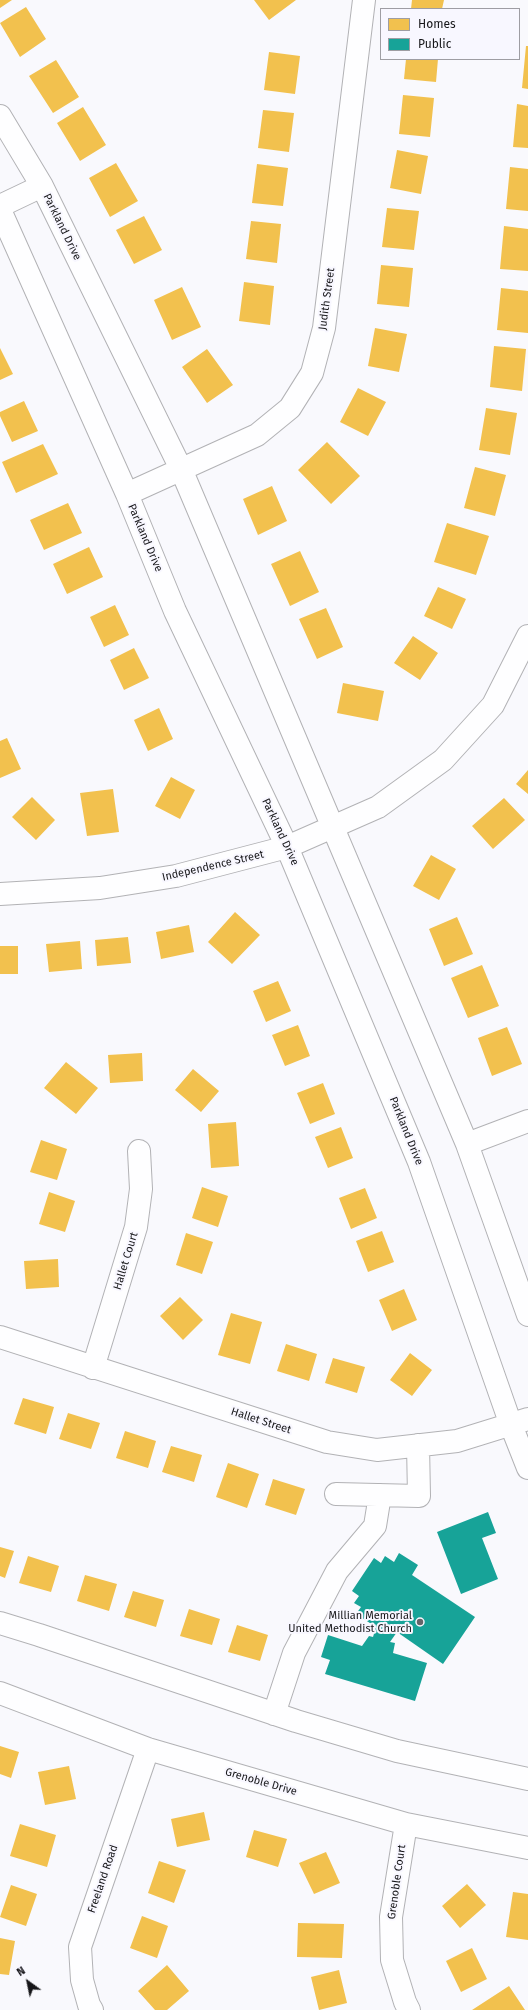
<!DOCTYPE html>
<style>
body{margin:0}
#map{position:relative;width:528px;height:2010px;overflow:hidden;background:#f9f9fd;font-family:"Fira Sans",sans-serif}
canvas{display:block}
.legend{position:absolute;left:380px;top:8px;width:140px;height:52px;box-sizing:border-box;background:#f8f7ff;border:1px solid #9e9da3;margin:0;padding:5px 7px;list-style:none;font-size:12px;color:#161619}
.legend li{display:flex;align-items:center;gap:8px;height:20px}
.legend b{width:20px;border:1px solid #9e9da3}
.north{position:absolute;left:8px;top:1962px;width:40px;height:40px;-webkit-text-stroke:3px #f8f7ff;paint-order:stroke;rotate:327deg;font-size:11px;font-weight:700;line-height:16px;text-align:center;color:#161619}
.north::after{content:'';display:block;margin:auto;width:14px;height:18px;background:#161619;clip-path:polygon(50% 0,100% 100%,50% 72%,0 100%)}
</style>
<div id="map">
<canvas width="528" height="2010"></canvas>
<ul class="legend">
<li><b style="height:11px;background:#f2c14e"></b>Homes</li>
<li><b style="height:11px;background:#17a398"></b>Public</li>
</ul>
<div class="north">N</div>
</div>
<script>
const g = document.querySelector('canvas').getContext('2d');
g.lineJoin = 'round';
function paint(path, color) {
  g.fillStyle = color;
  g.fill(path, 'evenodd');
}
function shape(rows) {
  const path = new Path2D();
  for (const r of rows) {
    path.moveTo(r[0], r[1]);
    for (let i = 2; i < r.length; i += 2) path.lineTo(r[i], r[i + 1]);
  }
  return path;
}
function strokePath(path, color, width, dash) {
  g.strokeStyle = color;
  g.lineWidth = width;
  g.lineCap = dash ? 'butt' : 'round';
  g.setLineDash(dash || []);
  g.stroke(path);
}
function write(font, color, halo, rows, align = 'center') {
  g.font = font + ' "Fira Sans",sans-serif';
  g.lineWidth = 4;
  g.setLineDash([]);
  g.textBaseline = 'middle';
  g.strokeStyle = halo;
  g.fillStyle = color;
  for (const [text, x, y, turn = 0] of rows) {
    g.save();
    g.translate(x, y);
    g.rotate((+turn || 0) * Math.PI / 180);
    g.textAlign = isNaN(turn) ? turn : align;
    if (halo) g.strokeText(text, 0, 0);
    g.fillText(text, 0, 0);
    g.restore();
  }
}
paint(shape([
 [0,0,12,0,0,8],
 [254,0,296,0,269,20],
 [412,0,444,0,442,9,411,9],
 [26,7,46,39,20,57,0,23],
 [526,46,528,46,528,89,522,88],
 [269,52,300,56,295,94,264,90],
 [406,59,438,59,436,82,404,79],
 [56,60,79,97,53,113,29,76],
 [403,95,434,98,430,137,399,134],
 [517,104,528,106,528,148,513,147],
 [83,107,106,145,80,161,57,123],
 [263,110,294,113,289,152,258,148],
 [397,150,428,156,421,194,390,188],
 [116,163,138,201,110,217,89,178],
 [257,164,288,168,283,206,252,203],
 [510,167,528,169,528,211,506,209],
 [387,208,419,211,414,250,382,247],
 [144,216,162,250,134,264,116,230],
 [251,221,281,224,277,263,246,259],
 [504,226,528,229,528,271,500,269],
 [381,265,413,268,409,307,377,304],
 [244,282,274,286,270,325,239,321],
 [182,287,201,327,172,340,154,300],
 [501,288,528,291,528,333,497,330],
 [375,328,407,334,399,372,368,366],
 [494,346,526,349,522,391,490,387],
 [0,348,13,374,0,380],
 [207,349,233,385,207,403,182,367],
 [358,388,386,402,368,436,340,422],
 [24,401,38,431,12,442,0,416,0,412],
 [486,408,517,413,510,455,479,450],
 [327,442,360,476,331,504,298,470],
 [43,444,58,474,16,493,2,462],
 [475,467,506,475,495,516,464,508],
 [272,486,287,521,258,535,243,499],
 [68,503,82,533,44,550,30,520],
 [447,523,489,536,476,575,434,562],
 [89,547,103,577,67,594,53,564],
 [300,551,319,592,290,606,271,564],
 [438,587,466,599,452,629,424,616],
 [115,605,129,635,104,647,90,617],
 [326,608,343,647,317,659,299,619],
 [413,636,438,653,420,680,394,663],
 [134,648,149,678,124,690,110,660],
 [343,683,384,691,378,721,337,713],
 [159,708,173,739,148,751,134,720],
 [7,738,21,769,0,778,0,741],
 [528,770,528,794,516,784],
 [171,777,195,790,180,819,155,806],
 [113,789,119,832,87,836,80,793],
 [32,797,55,820,36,840,12,817],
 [504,798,525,820,493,849,472,826],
 [431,855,456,869,439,900,413,886],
 [235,912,260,935,232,964,208,942],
 [457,917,473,954,444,966,429,929],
 [189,925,194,952,161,959,156,932],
 [128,937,131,963,97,966,95,940],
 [80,941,82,969,49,972,46,944],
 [0,946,18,946,18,974,0,974],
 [482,965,499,1006,468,1018,451,978],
 [278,981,291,1011,266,1022,253,991],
 [298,1025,310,1056,285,1066,272,1035],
 [507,1027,522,1064,492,1076,478,1038],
 [142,1053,143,1081,110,1083,108,1055],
 [66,1062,98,1088,76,1114,44,1088],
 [193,1069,219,1091,201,1112,175,1090],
 [323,1083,335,1114,310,1124,297,1093],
 [236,1122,239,1166,211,1168,208,1124],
 [341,1127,353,1158,328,1168,315,1137],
 [41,1140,67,1149,57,1180,30,1172],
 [202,1187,228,1196,218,1227,192,1218],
 [365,1188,377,1218,351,1229,339,1198],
 [49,1192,75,1201,65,1232,39,1224],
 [382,1231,394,1262,368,1272,356,1241],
 [186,1233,213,1242,202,1274,176,1265],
 [58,1259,59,1287,26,1289,24,1261],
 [404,1289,417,1320,392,1331,379,1300],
 [180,1297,203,1320,183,1340,160,1316],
 [231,1313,262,1322,250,1364,218,1355],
 [286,1344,317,1354,309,1381,277,1371],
 [410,1353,432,1370,412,1396,390,1380],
 [333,1358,365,1367,357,1393,325,1383],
 [23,1398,54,1407,46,1434,14,1424],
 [68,1413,100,1423,91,1449,59,1439],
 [125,1431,156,1441,148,1468,116,1458],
 [171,1446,202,1455,194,1482,162,1472],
 [228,1463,259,1474,247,1508,216,1497],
 [273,1479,305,1489,296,1515,265,1505],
 [0,1547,14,1551,5,1578,0,1576],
 [28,1556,59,1566,51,1592,19,1583],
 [85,1575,117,1584,109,1611,77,1601],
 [133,1591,164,1600,156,1627,124,1617],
 [189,1609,220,1619,212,1645,180,1636],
 [237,1625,268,1635,260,1661,228,1652],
 [0,1746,19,1752,11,1778,0,1774],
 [69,1766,76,1799,45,1805,38,1772],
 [204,1812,210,1840,177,1847,171,1819],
 [20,1824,56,1835,47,1867,10,1856],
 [254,1830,287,1839,278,1867,246,1857],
 [326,1852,340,1883,314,1894,299,1863],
 [159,1861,186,1870,174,1903,148,1893],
 [467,1884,486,1905,460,1928,442,1906],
 [11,1885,37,1894,26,1926,0,1917],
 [513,1892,528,1894,528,1940,506,1937],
 [142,1916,168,1926,157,1958,130,1948],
 [298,1923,344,1924,342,1958,297,1957],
 [0,1938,15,1941,9,1975,0,1974],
 [472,1948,487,1979,461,1992,446,1961],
 [167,1965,189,1991,167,2010,155,2010,138,1991],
 [339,1970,347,2003,319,2010,311,1977],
 [509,1986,525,2010,472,2010]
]), '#f2c14e');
paint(shape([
 [488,1512,496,1533,482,1538,498,1579,461,1594,437,1532],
 [399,1553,418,1565,412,1575,475,1617,443,1664,397,1632,390,1642,395,1643,393,1653,427,1663,415,1701,325,1674,330,1660,321,1657,328,1635,362,1646,369,1636,373,1637,376,1627,356,1614,361,1607,354,1603,359,1596,352,1591,374,1558,381,1563,385,1556,394,1562]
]), '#17a398');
const minor = shape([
 [0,116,42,186,181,469,467,1144,528,1315],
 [0,206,42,186],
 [0,210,127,494,175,611,287,847,419,1162,511,1425,528,1468],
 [127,494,257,435,290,408,312,373,324,328,364,0],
 [0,894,100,888,176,876,287,847,378,807,443,760,493,705,528,636],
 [467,1144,528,1121],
 [0,1337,327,1442,377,1450,457,1441,528,1419],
 [93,1368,136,1227,141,1189,139,1151],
 [336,1494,419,1496,418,1445],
 [0,1623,39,1635,296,1721,397,1751,528,1779],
 [0,1693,148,1749,406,1824,528,1848],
 [274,1714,294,1653,337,1571,375,1526,380,1495],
 [406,1824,391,1917,392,1960,405,2002,409,2010],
 [92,2010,89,2005,82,1980,80,1947,148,1749]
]);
strokePath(minor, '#b2b2b5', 24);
strokePath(minor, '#fefeff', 22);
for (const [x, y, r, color] of [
 [420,1622,4,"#656569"]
]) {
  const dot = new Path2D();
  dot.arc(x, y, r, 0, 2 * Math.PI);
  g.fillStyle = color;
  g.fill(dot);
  strokePath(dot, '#f8f7ff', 1.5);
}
write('11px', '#161619', '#f8f7ff', [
 ["Parkland Drive",62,227,64],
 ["Judith Street",327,299,-82],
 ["Parkland Drive",145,538,67],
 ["Parkland Drive",280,832,65],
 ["Independence Street",213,866,-13],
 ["Parkland Drive",406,1131,68],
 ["Hallet Court",126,1261,-73],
 ["Hallet Street",261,1421,18],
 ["Grenoble Drive",261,1782,16],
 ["Freeland Road",103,1879,-71],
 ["Grenoble Court",397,1882,-82]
]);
write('11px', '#161619', '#f8f7ff', [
 ["Millian Memorial",412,1616],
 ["United Methodist Church",412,1629]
], 'right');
</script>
